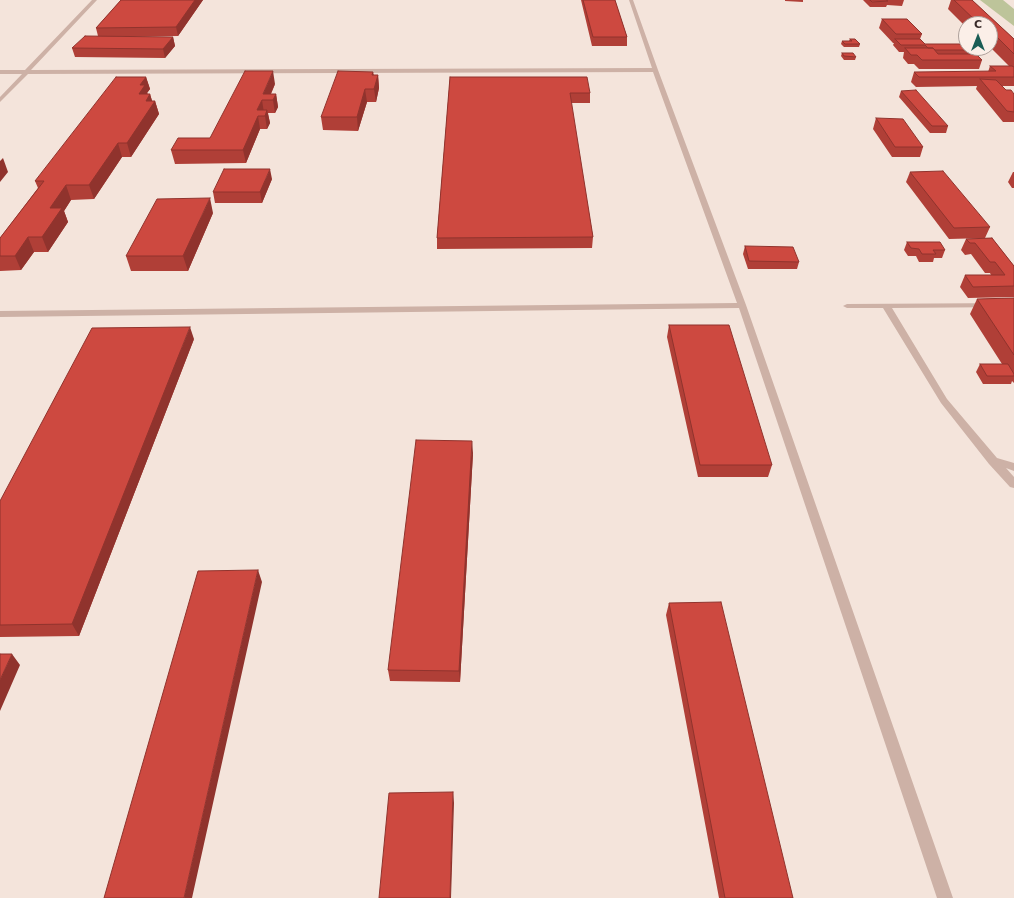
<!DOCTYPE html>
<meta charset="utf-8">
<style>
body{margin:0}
#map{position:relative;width:1014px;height:898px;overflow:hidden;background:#f4e4db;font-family:"DejaVu Sans",sans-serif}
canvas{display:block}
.north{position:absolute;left:958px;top:16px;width:40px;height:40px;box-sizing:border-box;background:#fbefe8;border:1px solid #ada09b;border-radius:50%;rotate:0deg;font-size:11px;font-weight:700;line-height:16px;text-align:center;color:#382a28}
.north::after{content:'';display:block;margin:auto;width:14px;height:18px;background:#1a5d55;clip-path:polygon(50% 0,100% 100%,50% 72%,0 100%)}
</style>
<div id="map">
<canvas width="1014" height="898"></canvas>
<div class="north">С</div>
</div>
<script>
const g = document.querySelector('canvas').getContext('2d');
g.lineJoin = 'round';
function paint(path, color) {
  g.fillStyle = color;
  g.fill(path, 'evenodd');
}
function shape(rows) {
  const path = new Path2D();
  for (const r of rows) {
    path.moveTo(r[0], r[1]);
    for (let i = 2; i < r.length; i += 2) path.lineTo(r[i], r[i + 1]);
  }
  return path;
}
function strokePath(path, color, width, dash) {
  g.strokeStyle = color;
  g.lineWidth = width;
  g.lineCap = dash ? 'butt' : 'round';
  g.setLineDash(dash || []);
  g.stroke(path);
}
paint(shape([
 [980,0,1003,0,1014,9,1014,26]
]), '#bdc49a');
paint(shape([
 [92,0,97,0,31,70,652,68,629,0,633,0,658,70,746,305,953,898,937,898,739,308,0,317,0,311,737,303,653,72,28,74,0,102,0,97,22,74,0,74,0,70,25,70,92,0],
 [1014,303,1014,307,892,308,947,399,997,458,1014,463,1014,471,1006,468,1014,477,1014,488,1010,487,989,464,941,403,883,308,847,308,843,306,847,304,1014,303]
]), '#cdb1a6');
paint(shape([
 [121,0,203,0,178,36,114,37,173,37,175,46,165,58,75,57,72,48,98,36,96,28],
 [581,0,615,0,627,37,627,46,592,46],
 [785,0,803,0,803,2,785,1],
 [863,0,904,0,902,6,887,5,886,7,870,7],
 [951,0,972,0,1014,39,1014,86,1002,86,1006,90,1014,94,1014,122,1003,122,976,89,977,86,916,87,911,82,914,72,988,72,990,66,1009,66,990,47,990,24,966,24,966,27,948,9],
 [882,19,922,34,920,39,925,44,970,50,969,54,982,60,979,69,919,69,914,64,908,64,903,58,904,52,899,52,893,45,894,43,893,43,879,28],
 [850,39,860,44,859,47,844,47,841,44,842,41,849,41],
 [842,53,856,57,855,60,844,60,841,56],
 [373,72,374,75,378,75,379,88,376,102,367,102,358,131,323,130,321,117],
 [146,77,150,89,147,93,148,94,150,94,152,101,155,101,159,114,131,157,122,157,94,199,71,200,64,211,68,222,48,252,34,252,21,270,0,271,0,238,38,188,35,181],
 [450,77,590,93,590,103,571,103,593,237,592,248,437,249,437,238],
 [275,84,271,94,276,94,278,107,275,113,268,113,270,123,267,129,260,129,246,163,175,164,171,150,210,138],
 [901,91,948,126,946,133,930,133,899,97],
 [876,118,923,147,920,157,892,157,873,129],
 [910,172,990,227,985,238,949,239,906,182],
 [1013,172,1014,172,1014,188,1012,188,1008,182],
 [272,179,262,203,215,203,213,192],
 [213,213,188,271,131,271,126,256],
 [992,238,1014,266,1014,297,968,298,960,287,965,275,991,275,990,273,985,273,971,254,965,255,961,250,966,239],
 [907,242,945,250,942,258,934,258,933,262,919,262,916,256,908,256,904,250],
 [745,246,799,262,797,269,748,269,743,254],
 [1014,298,1014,383,1012,381,1011,384,983,384,976,372,980,364,1002,364,970,314,977,299],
 [669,325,772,465,768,477,698,477,667,337],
 [194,339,79,636,0,637,0,501],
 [473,453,460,682,390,681,388,670],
 [669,603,793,898,719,898,666,615]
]), '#b03f37');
paint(shape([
 [195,0,203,0,178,36,176,27],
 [173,37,175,46,165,58,163,49],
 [273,71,275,84,268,100,263,94],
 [378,75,379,88,376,102,374,89],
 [146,77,150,89,147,93,148,97,150,94,153,104,155,101,159,114,131,157,127,143,140,85],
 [365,89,367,102,358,131,357,117],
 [276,94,278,107,275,113,273,100],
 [262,100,264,113,257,110],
 [267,110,270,123,267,129,265,116],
 [258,116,260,129,246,163,243,150],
 [118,143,122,157,94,199,89,185],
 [3,158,8,172,0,182,0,161],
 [270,169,272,179,262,203,260,192],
 [66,185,71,200,64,211,68,222,48,252,42,237,50,208],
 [210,198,213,213,188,271,183,256],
 [28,237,34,252,21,270,15,256],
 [190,327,194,339,79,636,72,624],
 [472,441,473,453,460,682,459,671],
 [258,570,262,582,192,898,184,898],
 [12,654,20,665,0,711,0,680],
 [453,792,454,803,451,898,450,898]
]), '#90332d');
const building = shape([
 [121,0,195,0,176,27,96,28,121,0],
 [583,0,615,0,627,37,593,37,583,0],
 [870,0,886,0,888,1,872,2,870,0],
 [954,0,972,0,1014,39,1014,54,994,34,990,34,990,24,979,24,954,0],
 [882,19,907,19,922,34,896,34,882,19],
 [85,36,173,37,163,49,72,48,85,36],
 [850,39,855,39,860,44,845,44,842,41,852,41,850,39],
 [895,39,920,39,925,44,964,44,966,46,966,48,968,48,970,50,935,50,933,48,928,48,925,45,901,45,895,39],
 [905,48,933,48,938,54,976,54,982,60,922,60,917,55,911,55,905,48],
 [842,53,853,53,856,57,844,56,842,53],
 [990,66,1012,66,1014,67,1014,77,919,77,914,72,996,71,990,66],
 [245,71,273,71,263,94,276,94,273,100,262,100,257,110,267,110,265,116,258,116,243,150,171,150,178,138,210,138,245,71],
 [338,71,373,72,372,75,378,75,374,89,365,89,357,117,321,117,338,71],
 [116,77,146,77,140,85,145,85,139,94,150,94,146,101,155,101,127,143,118,143,89,185,66,185,50,208,62,208,42,237,28,237,15,256,0,256,0,238,44,181,35,181,116,77],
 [450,77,587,77,590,93,570,93,593,237,437,238,450,77],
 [980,79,996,80,1006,90,1011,90,1014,94,1014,112,1007,111,980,79],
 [916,90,948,126,932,126,901,91,916,90],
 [876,118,903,119,923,147,895,147,876,118],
 [224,169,270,169,260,192,213,192,224,169],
 [943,171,990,227,954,228,910,172,943,171],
 [210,198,183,256,126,256,157,199,210,198],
 [992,238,1014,266,1014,286,973,287,965,275,1005,275,995,262,990,262,975,243,970,243,966,239,992,238],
 [907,242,940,242,945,250,933,250,936,254,922,254,919,249,911,248,907,242],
 [745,246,793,247,799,262,749,261,745,246],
 [1014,298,1014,355,977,299,1014,298],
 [669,325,729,325,772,465,700,465,669,325],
 [190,327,72,624,0,625,0,501,92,328,190,327],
 [980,364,1008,364,1014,374,1014,376,987,376,980,364],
 [416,440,472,441,459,671,388,670,416,440],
 [258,570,184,898,104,898,198,571,258,570],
 [721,602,793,898,725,898,669,603,721,602],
 [0,654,12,654,0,680,0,654],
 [453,792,450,898,379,898,389,793,453,792]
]);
paint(building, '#cd4940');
strokePath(building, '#90332d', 1);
</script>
